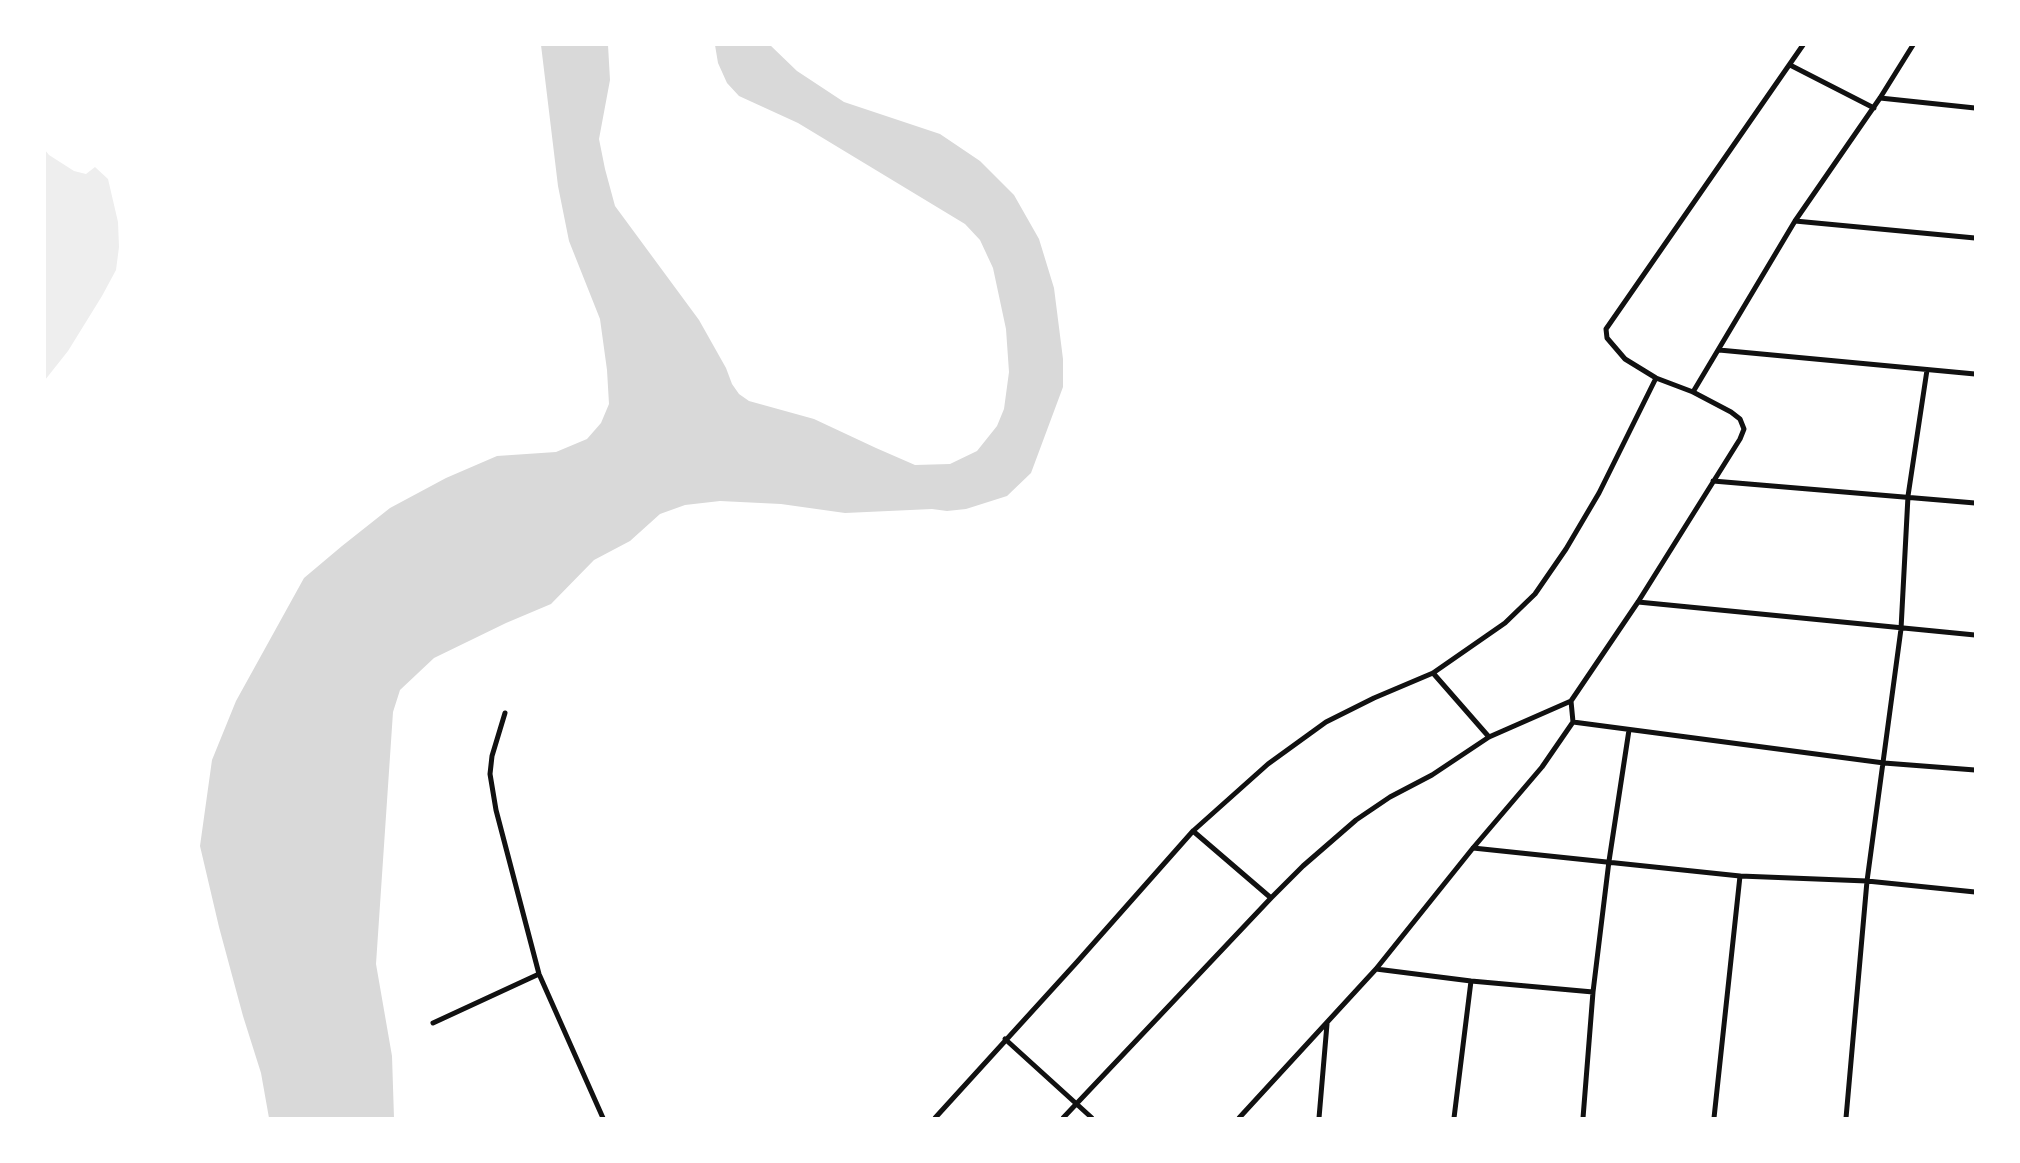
<!DOCTYPE html>
<style>
body{margin:0}
#map{position:relative;width:2020px;height:1163px;overflow:hidden;background:#fff;font-family:Literata,serif}
canvas{display:block}
.frame{position:absolute;inset:0;border:46px solid #fff;pointer-events:none}
</style>
<div id="map">
<canvas width="2020" height="1163"></canvas>
<div class="frame"></div>
</div>
<script>
const g = document.querySelector('canvas').getContext('2d');
g.lineJoin = 'round';
function paint(path, color) {
  g.fillStyle = color;
  g.fill(path, 'evenodd');
}
function shape(rows) {
  const path = new Path2D();
  for (const r of rows) {
    path.moveTo(r[0], r[1]);
    for (let i = 2; i < r.length; i += 2) path.lineTo(r[i], r[i + 1]);
  }
  return path;
}
function strokePath(path, color, width, dash) {
  g.strokeStyle = color;
  g.lineWidth = width;
  g.lineCap = dash ? 'butt' : 'round';
  g.setLineDash(dash || []);
  g.stroke(path);
}
paint(shape([
 [45,150,49,155,74,171,86,174,95,167,108,179,118,222,119,247,116,270,102,296,68,351,45,380]
]), '#eee');
paint(shape([
 [541,45,608,45,610,80,599,139,605,169,615,206,699,320,726,368,732,384,739,394,749,401,814,419,876,448,915,465,950,464,977,451,997,426,1004,409,1009,372,1006,329,993,268,980,240,965,224,798,123,739,96,727,83,718,63,715,45,770,45,797,71,844,102,940,134,980,161,1014,195,1039,239,1054,288,1063,359,1063,387,1031,473,1007,496,966,509,947,511,932,509,845,513,781,504,720,501,685,505,660,514,630,541,594,560,551,604,506,623,434,658,400,690,393,712,376,964,392,1056,394,1118,269,1118,261,1073,243,1016,219,927,200,846,212,760,236,701,304,578,342,546,390,508,446,478,497,456,556,452,587,439,601,423,609,404,607,370,600,319,569,241,558,186]
]), '#d9d9d9');
strokePath(shape([
 [1790,65,1874,108],
 [1880,98,1975,108],
 [1795,221,1975,238],
 [1719,350,1975,374],
 [1693,392,1795,221,1880,98,1913,45],
 [1713,481,1975,503],
 [1638,602,1975,635],
 [1433,673,1489,737],
 [1571,701,1638,602,1740,439,1744,429,1740,419,1731,412,1693,392,1656,378,1625,359,1607,338,1606,329,1803,45],
 [1571,701,1573,722],
 [505,713,492,756,490,774,496,810,539,974,603,1118],
 [1573,722,1884,763,1975,770],
 [1193,831,1271,898],
 [1473,848,1740,876,1867,881,1975,892],
 [1376,969,1471,981,1593,992],
 [433,1023,539,974],
 [1005,1039,1092,1118],
 [935,1118,1077,962,1193,831,1268,764,1326,722,1374,698,1433,673,1505,623,1535,594,1566,549,1599,493,1656,378],
 [1063,1118,1271,898,1303,866,1356,820,1390,797,1432,775,1489,737,1571,701],
 [1239,1118,1376,969,1473,848,1542,767,1573,722],
 [1319,1118,1327,1024],
 [1454,1118,1471,981],
 [1583,1118,1593,992,1609,861,1629,730],
 [1714,1118,1740,876],
 [1846,1118,1867,881,1901,629,1908,496,1927,370]
]), '#111', 5);
</script>
